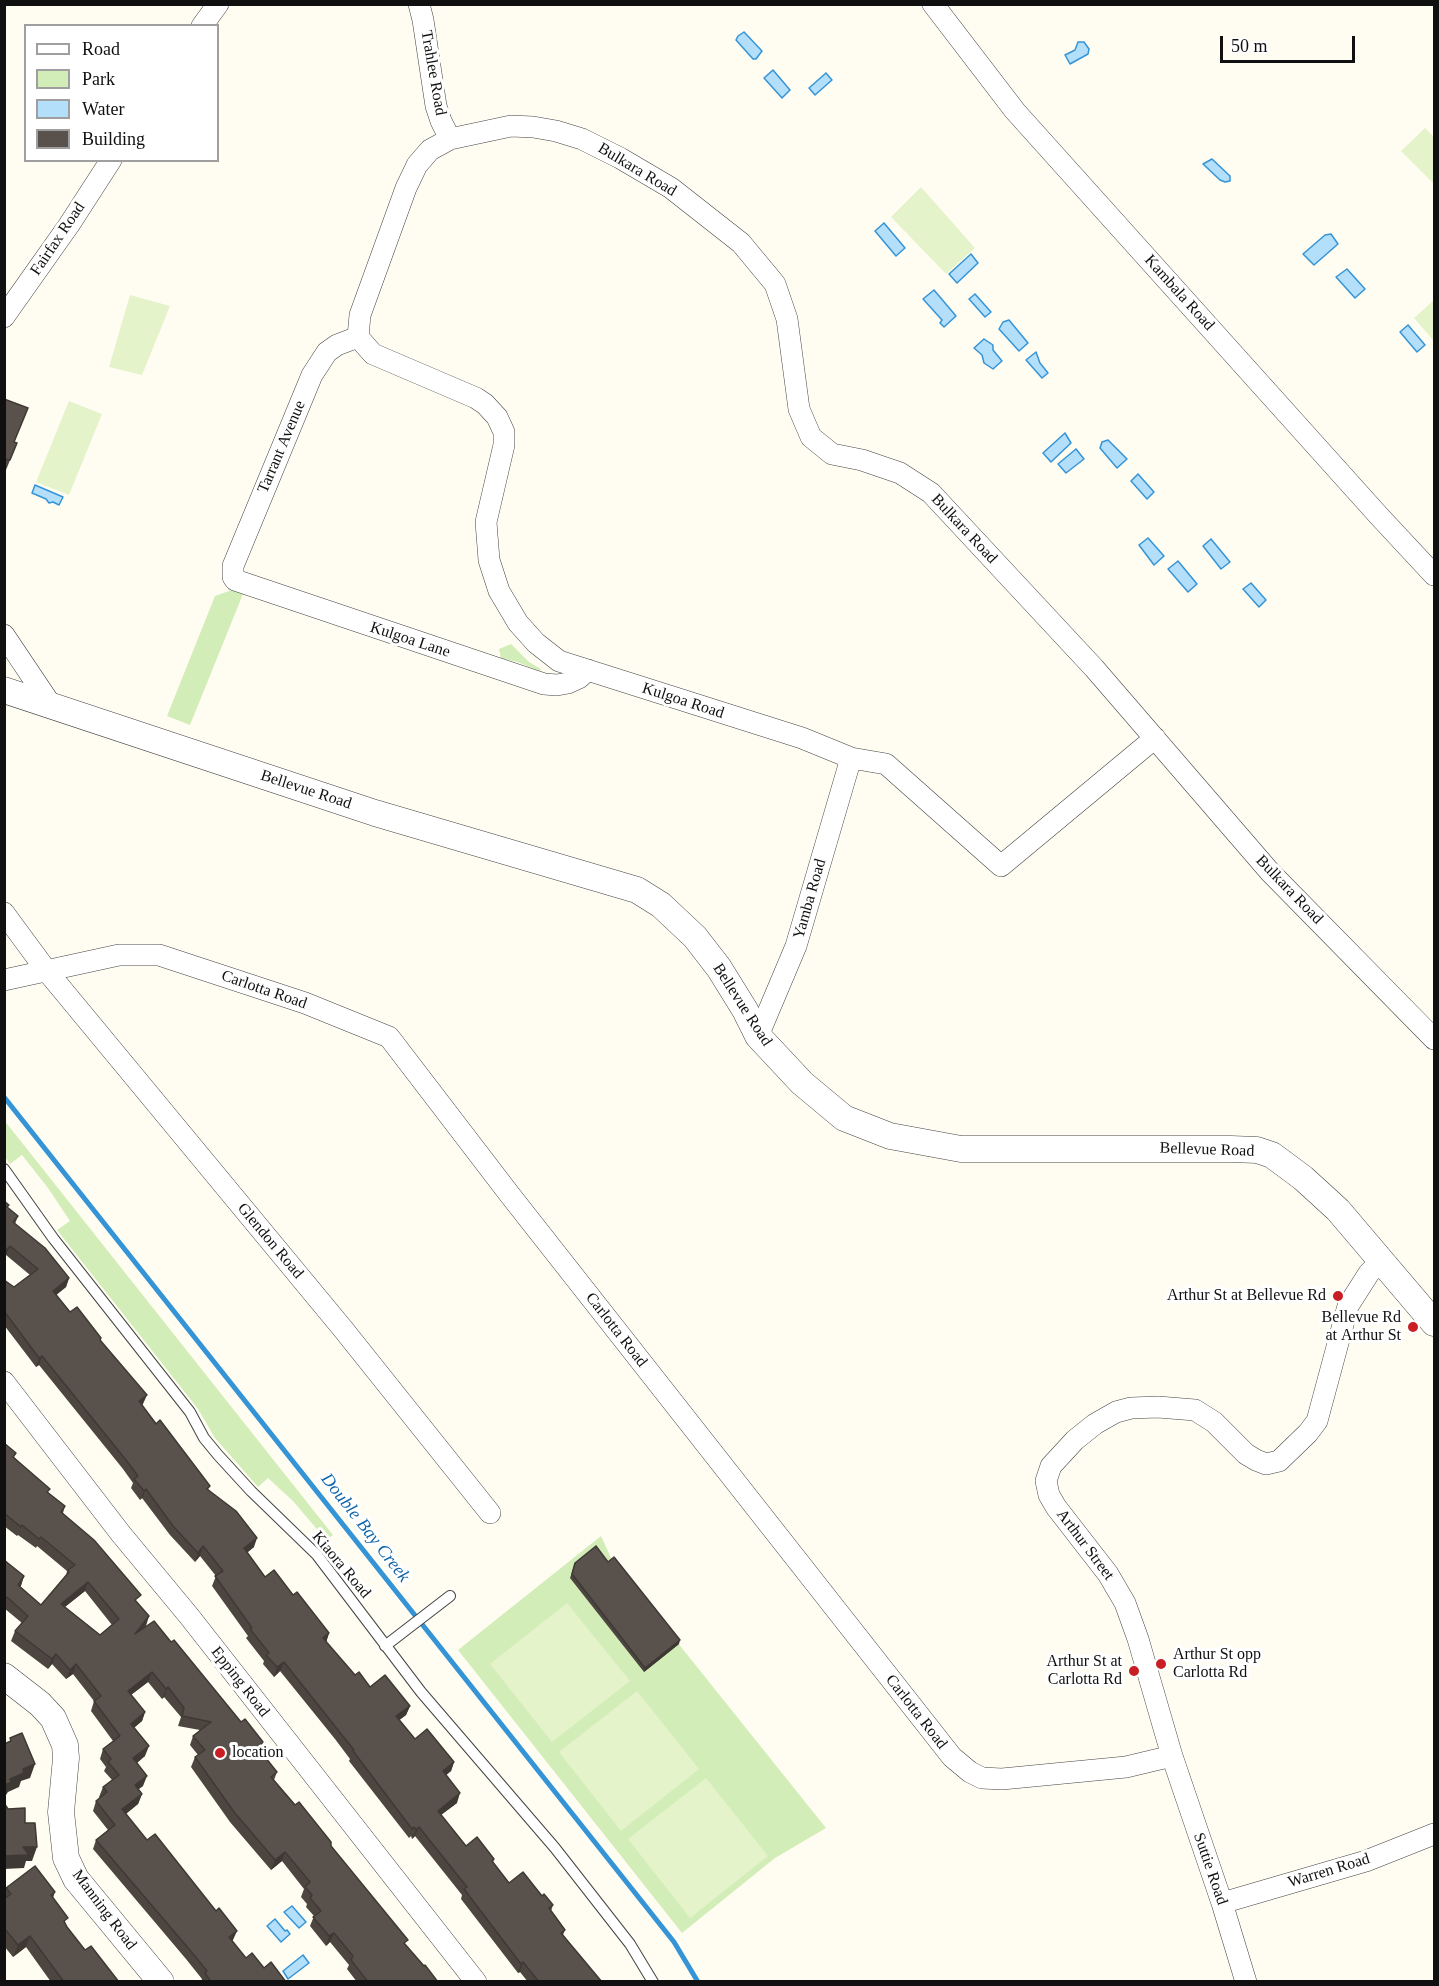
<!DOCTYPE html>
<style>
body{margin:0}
#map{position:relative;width:1439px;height:1986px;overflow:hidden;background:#fffdf2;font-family:"Times New Roman",serif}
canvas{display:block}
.frame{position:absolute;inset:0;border:6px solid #101010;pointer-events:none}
.legend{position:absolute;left:24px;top:24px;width:195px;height:138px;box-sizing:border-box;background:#fff;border:2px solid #9f9f9f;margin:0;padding:8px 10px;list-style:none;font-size:18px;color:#101010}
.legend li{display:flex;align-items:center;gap:12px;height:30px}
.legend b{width:30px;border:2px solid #9f9f9f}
.scale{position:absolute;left:1220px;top:36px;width:135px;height:27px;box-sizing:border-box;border:3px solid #101010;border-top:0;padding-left:8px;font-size:18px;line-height:21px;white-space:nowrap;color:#101010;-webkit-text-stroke:4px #fff;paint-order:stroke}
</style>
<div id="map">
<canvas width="1439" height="1986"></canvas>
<div class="frame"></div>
<ul class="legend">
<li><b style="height:8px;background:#fff"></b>Road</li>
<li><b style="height:16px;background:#d3edb8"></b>Park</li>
<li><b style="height:16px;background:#b3dffa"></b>Water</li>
<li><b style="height:16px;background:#59514b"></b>Building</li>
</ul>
<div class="scale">50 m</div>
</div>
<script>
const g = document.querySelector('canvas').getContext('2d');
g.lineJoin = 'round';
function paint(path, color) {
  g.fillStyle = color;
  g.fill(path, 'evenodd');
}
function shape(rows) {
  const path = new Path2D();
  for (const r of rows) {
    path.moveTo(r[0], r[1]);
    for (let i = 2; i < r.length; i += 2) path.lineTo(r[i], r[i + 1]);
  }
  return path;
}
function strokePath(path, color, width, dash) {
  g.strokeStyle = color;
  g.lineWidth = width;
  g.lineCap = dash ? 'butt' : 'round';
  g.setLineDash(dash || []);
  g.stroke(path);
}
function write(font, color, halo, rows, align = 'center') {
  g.font = font + ' "Times New Roman",serif';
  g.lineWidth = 6;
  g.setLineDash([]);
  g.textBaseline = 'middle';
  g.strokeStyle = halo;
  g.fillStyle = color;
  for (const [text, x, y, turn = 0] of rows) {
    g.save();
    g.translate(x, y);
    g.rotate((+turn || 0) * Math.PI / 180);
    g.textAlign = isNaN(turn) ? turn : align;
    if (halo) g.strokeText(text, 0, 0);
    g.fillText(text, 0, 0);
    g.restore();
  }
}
paint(shape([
 [232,590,243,594,190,725,167,716,215,596],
 [511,644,529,662,541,669,540,671,517,662,501,658,499,649],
 [4,1120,333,1535,326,1540,293,1501,268,1478,258,1487,215,1438,198,1409,57,1230,70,1221,48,1188,22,1155,10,1164,5,1157],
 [601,1536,613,1562,826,1828,775,1858,682,1933,458,1650]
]), '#d3edb8');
paint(shape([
 [1425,128,1434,137,1434,184,1401,151],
 [921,187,975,248,946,274,891,217],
 [130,295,170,306,142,375,109,367],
 [1434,300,1434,339,1433,340,1414,318],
 [69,401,102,414,69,495,36,482],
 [567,1603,630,1681,552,1742,490,1664],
 [637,1691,699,1769,621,1831,559,1752],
 [706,1778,768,1856,690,1918,628,1839]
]), '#e5f3cb');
const water = shape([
 [744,32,762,51,756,59,753,59,736,40,738,36,744,32],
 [1078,42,1084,42,1089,49,1088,54,1070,64,1065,55,1075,50,1078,42],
 [773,70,790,90,782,98,764,78,773,70],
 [826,73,832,80,815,95,809,88,826,73],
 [1212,159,1230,176,1230,181,1225,182,1220,180,1203,164,1212,159],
 [884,223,905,248,896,256,875,231,884,223],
 [1331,234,1338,244,1314,265,1303,254,1325,235,1331,234],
 [971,254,978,263,957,283,949,274,971,254],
 [1347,269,1365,289,1355,298,1336,277,1347,269],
 [934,290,956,316,944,327,940,323,942,320,923,299,934,290],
 [975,294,991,312,985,317,969,299,975,294],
 [1009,320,1028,343,1019,351,999,329,1003,322,1009,320],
 [1408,325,1425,345,1417,352,1400,332,1408,325],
 [984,339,993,345,993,350,1002,361,993,369,984,363,982,355,974,348,984,339],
 [1036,352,1040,363,1048,373,1042,378,1026,360,1036,352],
 [1065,433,1071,443,1051,462,1043,453,1065,433],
 [1108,440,1127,459,1117,468,1100,448,1102,442,1108,440],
 [1076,449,1084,459,1066,473,1058,464,1076,449],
 [1138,474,1154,492,1147,499,1131,481,1138,474],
 [35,485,63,497,59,505,53,502,49,503,46,499,32,493,35,485],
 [1148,538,1164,556,1154,565,1139,545,1148,538],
 [1211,539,1230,562,1221,569,1203,546,1211,539],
 [1178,561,1197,584,1188,592,1168,569,1178,561],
 [1251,583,1266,600,1259,607,1243,589,1251,583],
 [292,1906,306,1922,299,1928,284,1912,292,1906],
 [275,1919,285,1931,287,1930,290,1934,281,1942,267,1926,275,1919],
 [303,1955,309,1963,288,1979,283,1971,303,1955]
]);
paint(water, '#b3dffa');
strokePath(water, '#3594d6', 1.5);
strokePath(shape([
 [4,1097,674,1942,698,1982]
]), '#3594d6', 5);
const service = shape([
 [4,1169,53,1238,190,1412,204,1438,218,1455,251,1491,317,1555,421,1692,555,1848,630,1944,653,1982],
 [385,1646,450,1596]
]);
const minor = shape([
 [419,4,423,20,436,106,441,121,450,139],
 [933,4,1015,111,1379,516,1434,575],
 [202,26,218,4],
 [4,317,69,225,111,160],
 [358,337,360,315,406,188,417,165,430,150,450,139,511,126,533,127,556,131,582,139,620,158,671,188,741,243,775,284,787,319,799,409,811,437,832,454,862,460,900,473,931,493,1094,668,1270,872,1434,1039],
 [358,337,373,354,476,398,485,404,497,417,504,432,504,445,486,522,489,560,499,591,518,623,536,643,559,661,802,738,851,758,886,764,1001,866,1155,738],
 [358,337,337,345,327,352,312,375,233,566,233,577,235,580,544,684,557,685,568,683,579,678,588,670],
 [4,635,51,705],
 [4,913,46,970,343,1329,490,1513],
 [4,980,119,955,159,955,305,1003,389,1037,510,1195,952,1757,970,1772,982,1778,1002,1779,1126,1767,1172,1756],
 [758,1036,796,946,851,758],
 [4,1382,121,1534,189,1616,476,1982],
 [1222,1903,1366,1861,1434,1834],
 [1246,1982,1222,1903,1172,1756,1138,1639,1125,1603,1108,1574,1056,1507,1049,1495,1046,1481,1051,1466,1075,1440,1095,1424,1116,1412,1131,1408,1158,1407,1195,1410,1214,1422,1246,1454,1256,1460,1266,1464,1279,1461,1308,1433,1317,1421,1348,1306,1369,1273,1381,1261]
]);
const tertiary = shape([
 [4,690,375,813,637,890,661,905,695,937,719,968,745,1010,758,1036,802,1083,844,1118,890,1136,961,1149,1231,1149,1257,1150,1272,1155,1303,1178,1338,1210,1434,1323],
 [4,1676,40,1704,53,1718,65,1745,66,1758,61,1812,66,1858,76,1879,161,1982]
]);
strokePath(service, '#434343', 12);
strokePath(minor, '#434343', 22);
strokePath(tertiary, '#434343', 27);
strokePath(service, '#fff', 10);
strokePath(minor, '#fff', 21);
strokePath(tertiary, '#fff', 26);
paint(shape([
 [4,399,14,443,13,453,6,470,4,469],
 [4,1201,8,1208,18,1216,15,1224,69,1278,66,1287,56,1295,70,1312,100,1341,143,1404,142,1405,254,1547,247,1552,265,1577,293,1595,329,1633,326,1642,355,1675,370,1687,410,1706,406,1715,399,1720,415,1739,454,1762,451,1771,446,1775,457,1803,441,1815,466,1846,494,1859,493,1863,509,1883,542,1896,553,1905,551,1911,565,1930,563,1935,602,1982,528,1982,520,1972,518,1973,461,1899,462,1895,415,1836,412,1839,411,1836,409,1838,349,1761,350,1759,335,1739,280,1671,274,1677,263,1664,264,1661,246,1638,248,1636,212,1586,216,1576,200,1556,195,1562,170,1535,142,1498,140,1500,131,1488,133,1483,123,1469,39,1365,36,1367,4,1325,4,1280,14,1287,30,1275,6,1255,4,1257],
 [4,1443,15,1458,49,1493,65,1506,63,1513,138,1603,146,1626,144,1628,260,1751,277,1772,274,1780,331,1846,406,1945,438,1982,357,1982,347,1969,349,1965,330,1942,326,1946,310,1926,314,1916,306,1907,307,1904,301,1897,304,1889,282,1861,271,1870,230,1822,191,1767,195,1757,198,1755,190,1745,193,1736,200,1730,178,1726,181,1717,164,1697,162,1699,148,1682,131,1695,145,1712,142,1721,134,1728,145,1756,137,1763,143,1786,138,1789,142,1794,138,1804,126,1814,147,1840,233,1940,232,1941,246,1958,286,1982,201,1982,202,1979,186,1959,93,1849,96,1840,108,1830,93,1811,96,1801,100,1798,99,1797,103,1787,112,1780,104,1771,106,1767,100,1759,103,1749,113,1741,91,1711,94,1701,73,1674,66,1679,52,1664,48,1669,11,1641,15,1631,22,1623,4,1608,4,1560,24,1576,20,1587,41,1605,66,1576,67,1571,37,1546,36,1548,18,1535,17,1536,4,1526],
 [85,1591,112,1625,100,1635,65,1607],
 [608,1562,679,1644,644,1672,570,1578,575,1563],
 [6,1888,55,1892,53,1898,67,1927,85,1950,119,1982,51,1982,26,1947,13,1957,4,1946,4,1892]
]), '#4d4640');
paint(shape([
 [10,1246,6,1255,4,1257,4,1252],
 [69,1278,66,1287,50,1300,53,1291],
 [42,1356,39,1365,36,1367,39,1358],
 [147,1395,143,1404,136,1410,139,1401],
 [146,1489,142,1498,140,1500,144,1491],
 [257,1538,254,1547,241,1558,244,1548],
 [203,1546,200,1556,195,1562,198,1553],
 [24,1576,21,1586,14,1594,18,1585],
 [88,1582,85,1591,57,1613,61,1604],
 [149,1616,146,1626,132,1643,135,1634],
 [329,1633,326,1643,323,1638],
 [680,1640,679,1644,644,1672,645,1668],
 [56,1654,52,1664,48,1669,52,1659],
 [284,1662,280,1671,274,1677,277,1667],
 [76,1664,73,1674,66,1679,70,1670],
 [152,1672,148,1682,124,1700,128,1691],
 [168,1687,164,1697,162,1699,166,1689],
 [410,1706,406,1715,393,1725,396,1716],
 [145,1712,142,1721,127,1733,131,1724],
 [263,1742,260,1752,257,1747],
 [149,1746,145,1756,130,1768,133,1758],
 [454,1762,451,1771,440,1780,443,1771],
 [35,1764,30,1778,21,1781,19,1787,8,1792,6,1795,4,1796,4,1785,23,1769],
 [147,1776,143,1786,131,1795,135,1785],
 [460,1793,457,1803,434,1820,438,1811],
 [142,1794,138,1804,119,1819,122,1809],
 [419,1827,415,1836,412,1839,416,1830],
 [23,1847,37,1847,32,1861,26,1861,24,1868,4,1869,4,1856],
 [285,1852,282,1861,271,1870,275,1860],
 [237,1931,233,1940,225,1947,229,1937],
 [334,1933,330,1942,326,1946,329,1936],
 [30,1936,26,1947,13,1957,18,1945],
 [523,1962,520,1972,518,1973,521,1964]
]), '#3e3934');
const building = shape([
 [4,399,28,408,14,442,17,443,10,460,4,459,4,399],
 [4,1201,9,1205,7,1207,18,1216,13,1222,45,1248,69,1278,53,1291,70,1312,77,1307,101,1338,100,1340,147,1395,139,1401,156,1424,160,1420,210,1486,207,1489,236,1511,257,1538,244,1548,265,1577,274,1570,293,1595,297,1592,329,1633,323,1638,355,1675,359,1672,370,1687,385,1675,410,1706,396,1716,415,1739,427,1729,454,1762,443,1771,460,1793,438,1811,466,1846,477,1837,494,1859,492,1861,509,1883,523,1872,542,1896,544,1894,553,1905,549,1908,565,1930,561,1933,602,1982,539,1982,523,1962,521,1964,464,1889,467,1887,419,1827,416,1830,414,1827,412,1829,353,1751,354,1750,338,1730,284,1662,277,1667,266,1655,269,1653,250,1629,252,1628,215,1576,223,1571,203,1546,198,1553,173,1526,146,1489,144,1491,134,1479,138,1476,126,1460,42,1356,39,1358,4,1311,4,1280,14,1287,38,1269,10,1246,4,1252,4,1201],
 [4,1443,16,1453,13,1457,50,1489,47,1492,65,1506,61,1512,94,1540,141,1595,135,1600,149,1616,135,1634,154,1621,171,1642,174,1640,241,1722,245,1719,263,1742,257,1747,277,1772,271,1777,295,1805,299,1802,331,1842,331,1846,408,1940,404,1943,424,1966,425,1965,438,1982,368,1982,351,1960,353,1956,334,1933,329,1936,313,1917,321,1911,310,1898,312,1895,305,1887,310,1882,285,1852,275,1860,234,1812,195,1757,205,1750,193,1736,211,1722,182,1716,184,1708,168,1687,166,1689,152,1672,128,1691,145,1712,131,1724,149,1746,133,1758,147,1776,135,1785,142,1794,122,1809,147,1840,155,1834,216,1911,219,1908,237,1931,229,1937,246,1958,252,1953,264,1968,271,1962,286,1982,211,1982,205,1973,207,1971,189,1949,96,1840,115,1825,96,1801,107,1792,103,1787,119,1775,108,1762,111,1759,103,1749,120,1736,94,1701,101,1696,76,1664,70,1670,56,1654,52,1659,15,1631,28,1616,7,1597,4,1600,4,1560,24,1576,18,1585,41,1605,69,1572,68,1570,75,1565,41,1537,39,1539,22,1525,21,1527,4,1513,4,1443],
 [88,1582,119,1619,100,1635,61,1604,88,1582],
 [596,1546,608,1562,614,1557,680,1640,645,1668,572,1574,575,1563,596,1546],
 [22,1733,35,1764,23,1769,24,1773,10,1779,12,1782,4,1785,4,1744,11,1741,10,1738,22,1733],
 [4,1803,8,1809,25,1808,25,1823,35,1823,37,1847,23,1847,29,1855,4,1856,4,1803],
 [35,1866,55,1892,51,1895,68,1918,64,1921,67,1927,85,1950,91,1946,119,1982,64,1982,30,1936,18,1945,4,1928,4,1899,11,1894,6,1888,35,1866]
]);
paint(building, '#59514b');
strokePath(building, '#3e3934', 1.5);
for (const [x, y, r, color] of [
 [1338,1296,6,"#c91e24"],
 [1413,1327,6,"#c91e24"],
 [1161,1664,6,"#c91e24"],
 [1134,1671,6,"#c91e24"],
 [220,1753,6,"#c91e24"]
]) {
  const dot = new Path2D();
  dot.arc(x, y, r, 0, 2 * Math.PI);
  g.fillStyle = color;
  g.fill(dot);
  strokePath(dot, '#fff', 2);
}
write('16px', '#101010', '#fff', [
 ["Trahlee Road",433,73,80],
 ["Bulkara Road",637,170,31],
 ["Fairfax Road",58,239,-56],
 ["Kambala Road",1179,293,48],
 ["Tarrant Avenue",282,447,-67],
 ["Bulkara Road",964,529,47],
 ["Kulgoa Lane",410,640,18],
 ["Kulgoa Road",683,701,18],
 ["Bellevue Road",306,790,18],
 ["Bulkara Road",1289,890,46],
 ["Yamba Road",810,899,-74],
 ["Carlotta Road",264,990,19],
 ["Bellevue Road",742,1005,57],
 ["Bellevue Road",1207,1150,2],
 ["Glendon Road",270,1241,50],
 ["Carlotta Road",616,1330,52],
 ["Arthur Street",1085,1545,53],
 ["Kiaora Road",341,1565,50],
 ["Epping Road",240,1682,52],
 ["Carlotta Road",916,1712,52],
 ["Suttie Road",1210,1869,71],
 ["Warren Road",1329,1871,-17],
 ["Manning Road",104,1910,53]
]);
write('16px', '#101010', '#fff', [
 ["Arthur St at Bellevue Rd",1326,1296],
 ["Bellevue Rd",1401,1318],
 ["at Arthur St",1401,1336],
 ["Arthur St opp",1173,1655,"left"],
 ["Carlotta Rd",1173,1673,"left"],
 ["Arthur St at",1122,1662],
 ["Carlotta Rd",1122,1680],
 ["location",232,1753,"left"]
], 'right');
write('italic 18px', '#1065aa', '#fff', [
 ["Double Bay Creek",365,1528,52]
]);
</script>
